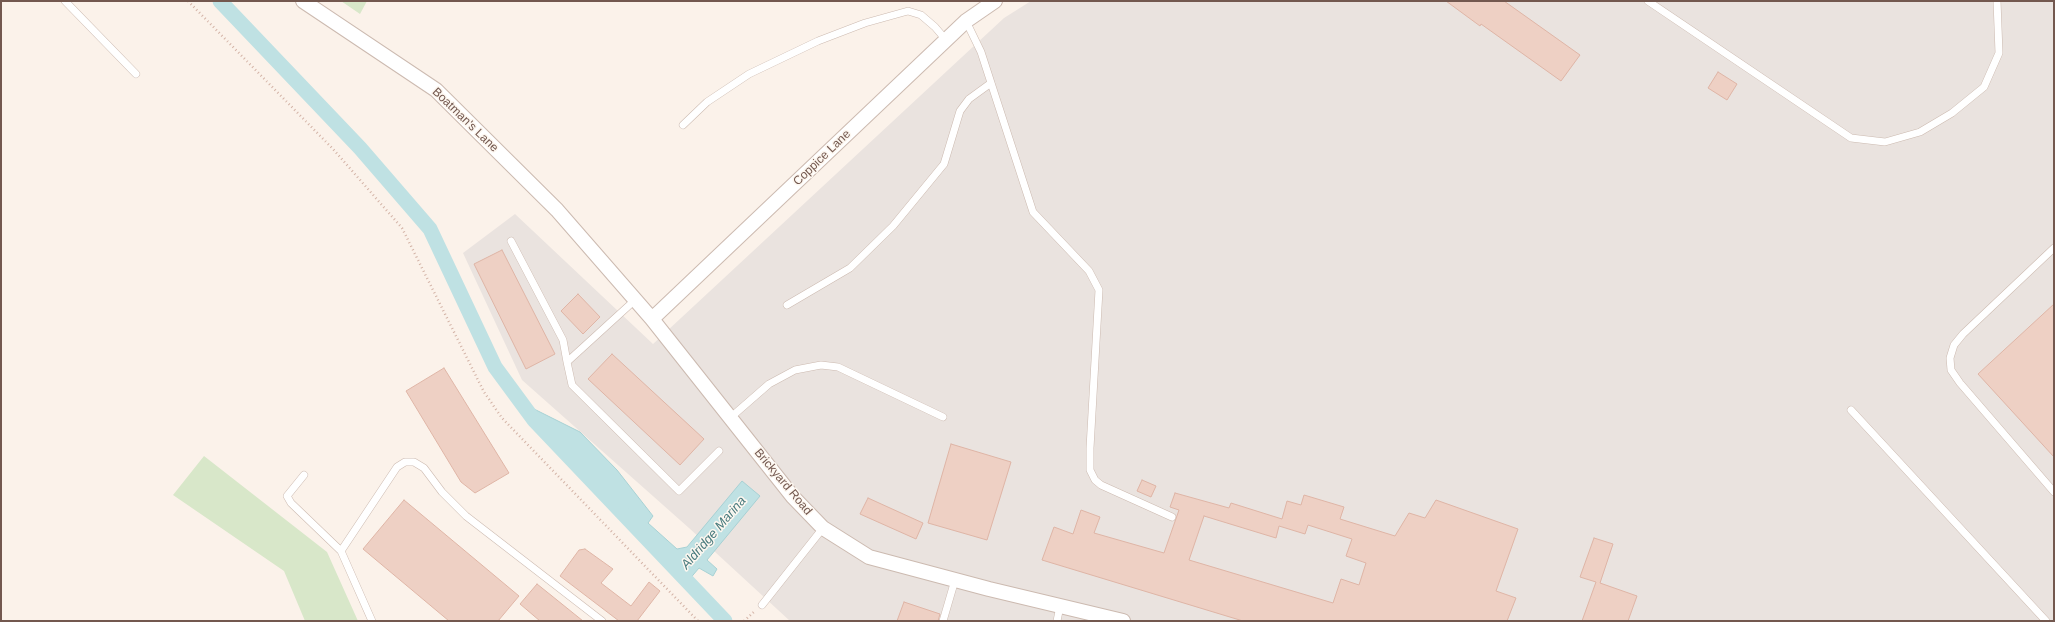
<!DOCTYPE html>
<style>
body{margin:0}
#map{position:relative;width:2055px;height:622px;overflow:hidden;background:#fbf2ea;font-family:Arial,sans-serif}
canvas{display:block}
.frame{position:absolute;inset:0;border:2px solid #73584f;pointer-events:none}
</style>
<div id="map">
<canvas width="2055" height="622"></canvas>
<div class="frame"></div>
</div>
<script>
const g = document.querySelector('canvas').getContext('2d');
g.lineJoin = 'round';
function paint(path, color) {
  g.fillStyle = color;
  g.fill(path, 'evenodd');
}
function shape(rows) {
  const path = new Path2D();
  for (const r of rows) {
    path.moveTo(r[0], r[1]);
    for (let i = 2; i < r.length; i += 2) path.lineTo(r[i], r[i + 1]);
  }
  return path;
}
function strokePath(path, color, width, dash) {
  g.strokeStyle = color;
  g.lineWidth = width;
  g.lineCap = dash ? 'butt' : 'round';
  g.setLineDash(dash || []);
  g.stroke(path);
}
function write(font, color, halo, rows, align = 'center') {
  g.font = font + ' Arial,sans-serif';
  g.lineWidth = 3;
  g.setLineDash([]);
  g.textBaseline = 'middle';
  g.strokeStyle = halo;
  g.fillStyle = color;
  for (const [text, x, y, turn = 0] of rows) {
    g.save();
    g.translate(x, y);
    g.rotate((+turn || 0) * Math.PI / 180);
    g.textAlign = isNaN(turn) ? turn : align;
    if (halo) g.strokeText(text, 0, 0);
    g.fillText(text, 0, 0);
    g.restore();
  }
}
paint(shape([
 [1031,1,2054,1,2054,621,790,621,689,528,522,380,463,253,515,214,653,344,1004,18]
]), '#eae3df');
paint(shape([
 [341,1,367,1,360,14],
 [204,456,327,552,358,621,305,621,284,571,173,495]
]), '#d8e7c9');
const water = shape([
 [518,401,580,432,617,470,653,516,648,523,677,549,687,547,742,481,760,496,707,560,717,569,713,576,699,568,688,581,534,420,518,401]
]);
paint(water, '#bfe1e3');
strokePath(water, '#a7d1d4', 1);
strokePath(shape([
 [220,1,360,148,430,229,495,367,534,420,725,621]
]), '#bfe1e3', 15);
const building = shape([
 [1446,1,1504,1,1580,55,1561,81,1481,24,1480,26,1446,1],
 [1718,72,1737,84,1727,100,1708,88,1718,72],
 [502,250,555,354,526,369,474,264,502,250],
 [578,294,600,317,583,334,561,311,578,294],
 [2054,304,2054,457,1978,374,2054,304],
 [612,354,704,439,680,465,588,379,612,354],
 [444,368,509,473,475,493,461,482,406,391,444,368],
 [951,444,1011,462,987,540,928,523,951,444],
 [1142,480,1156,486,1151,497,1137,491,1142,480],
 [1175,493,1229,508,1231,503,1282,519,1287,501,1301,505,1304,495,1344,507,1340,519,1395,536,1409,513,1425,518,1436,500,1518,529,1496,591,1516,598,1507,621,1243,621,1042,560,1054,527,1073,534,1081,510,1100,517,1094,533,1164,553,1179,510,1170,507,1175,493],
 [1204,516,1276,538,1279,526,1305,534,1308,525,1352,539,1346,556,1366,563,1359,585,1341,579,1333,603,1189,560,1204,516],
 [868,498,923,523,916,539,860,514,868,498],
 [404,500,519,596,498,621,449,621,363,549,404,500],
 [1594,538,1613,544,1600,583,1637,596,1628,621,1582,621,1596,582,1580,577,1594,538],
 [585,549,613,569,601,583,631,606,649,582,660,591,637,621,619,621,560,576,579,550,585,549],
 [537,584,552,596,583,621,540,621,520,604,537,584],
 [904,602,940,614,938,621,897,621,904,602]
]);
paint(building, '#eed0c4');
strokePath(building, '#dfb5a6', 1);
const service = shape([
 [65,1,136,74],
 [1648,1,1851,138,1885,142,1920,132,1952,113,1984,87,1999,53,1997,1],
 [966,21,981,52,1033,212,1089,271,1099,290,1090,448,1090,470,1095,480,1101,485,1172,517],
 [683,125,707,102,749,74,818,41,865,23,908,11,921,15,935,27,946,40],
 [511,241,563,340,567,362],
 [2054,248,1963,334,1954,345,1950,358,1951,370,1960,383,2054,492],
 [635,300,567,362,572,385,679,491,719,451],
 [787,305,850,268,893,226,944,164,960,111,969,99,991,83],
 [1851,410,2046,621],
 [730,418,769,384,795,370,821,365,838,367,943,417],
 [304,475,287,496,291,503,341,551,372,621],
 [341,551,397,467,405,462,414,462,424,468,442,492,466,516,602,621],
 [762,605,823,528],
 [943,621,955,580],
 [1057,621,1060,606]
]);
const minor = shape([
 [303,1,436,90,557,210,652,319,793,497,823,528,869,557,989,589,1123,621],
 [652,319,966,21,995,1]
]);
strokePath(service, '#ccbab0', 8);
strokePath(minor, '#ccbab0', 16);
strokePath(shape([
 [188,1,333,149,402,228,484,392,502,418,698,621],
 [744,621,755,611]
]), '#d3b3a6', 2.5, [1, 3]);
strokePath(service, '#fff', 7);
strokePath(minor, '#fff', 14);
write('12px', '#73584f', '#fdf7f0', [
 ["Boatman's Lane",465,120,44],
 ["Coppice Lane",822,158,-44],
 ["Brickyard Road",783,482,50]
]);
write('italic 13px', '#477a7d', '#fdf7f0', [
 ["Aldridge Marina",714,533,-49]
]);
</script>
